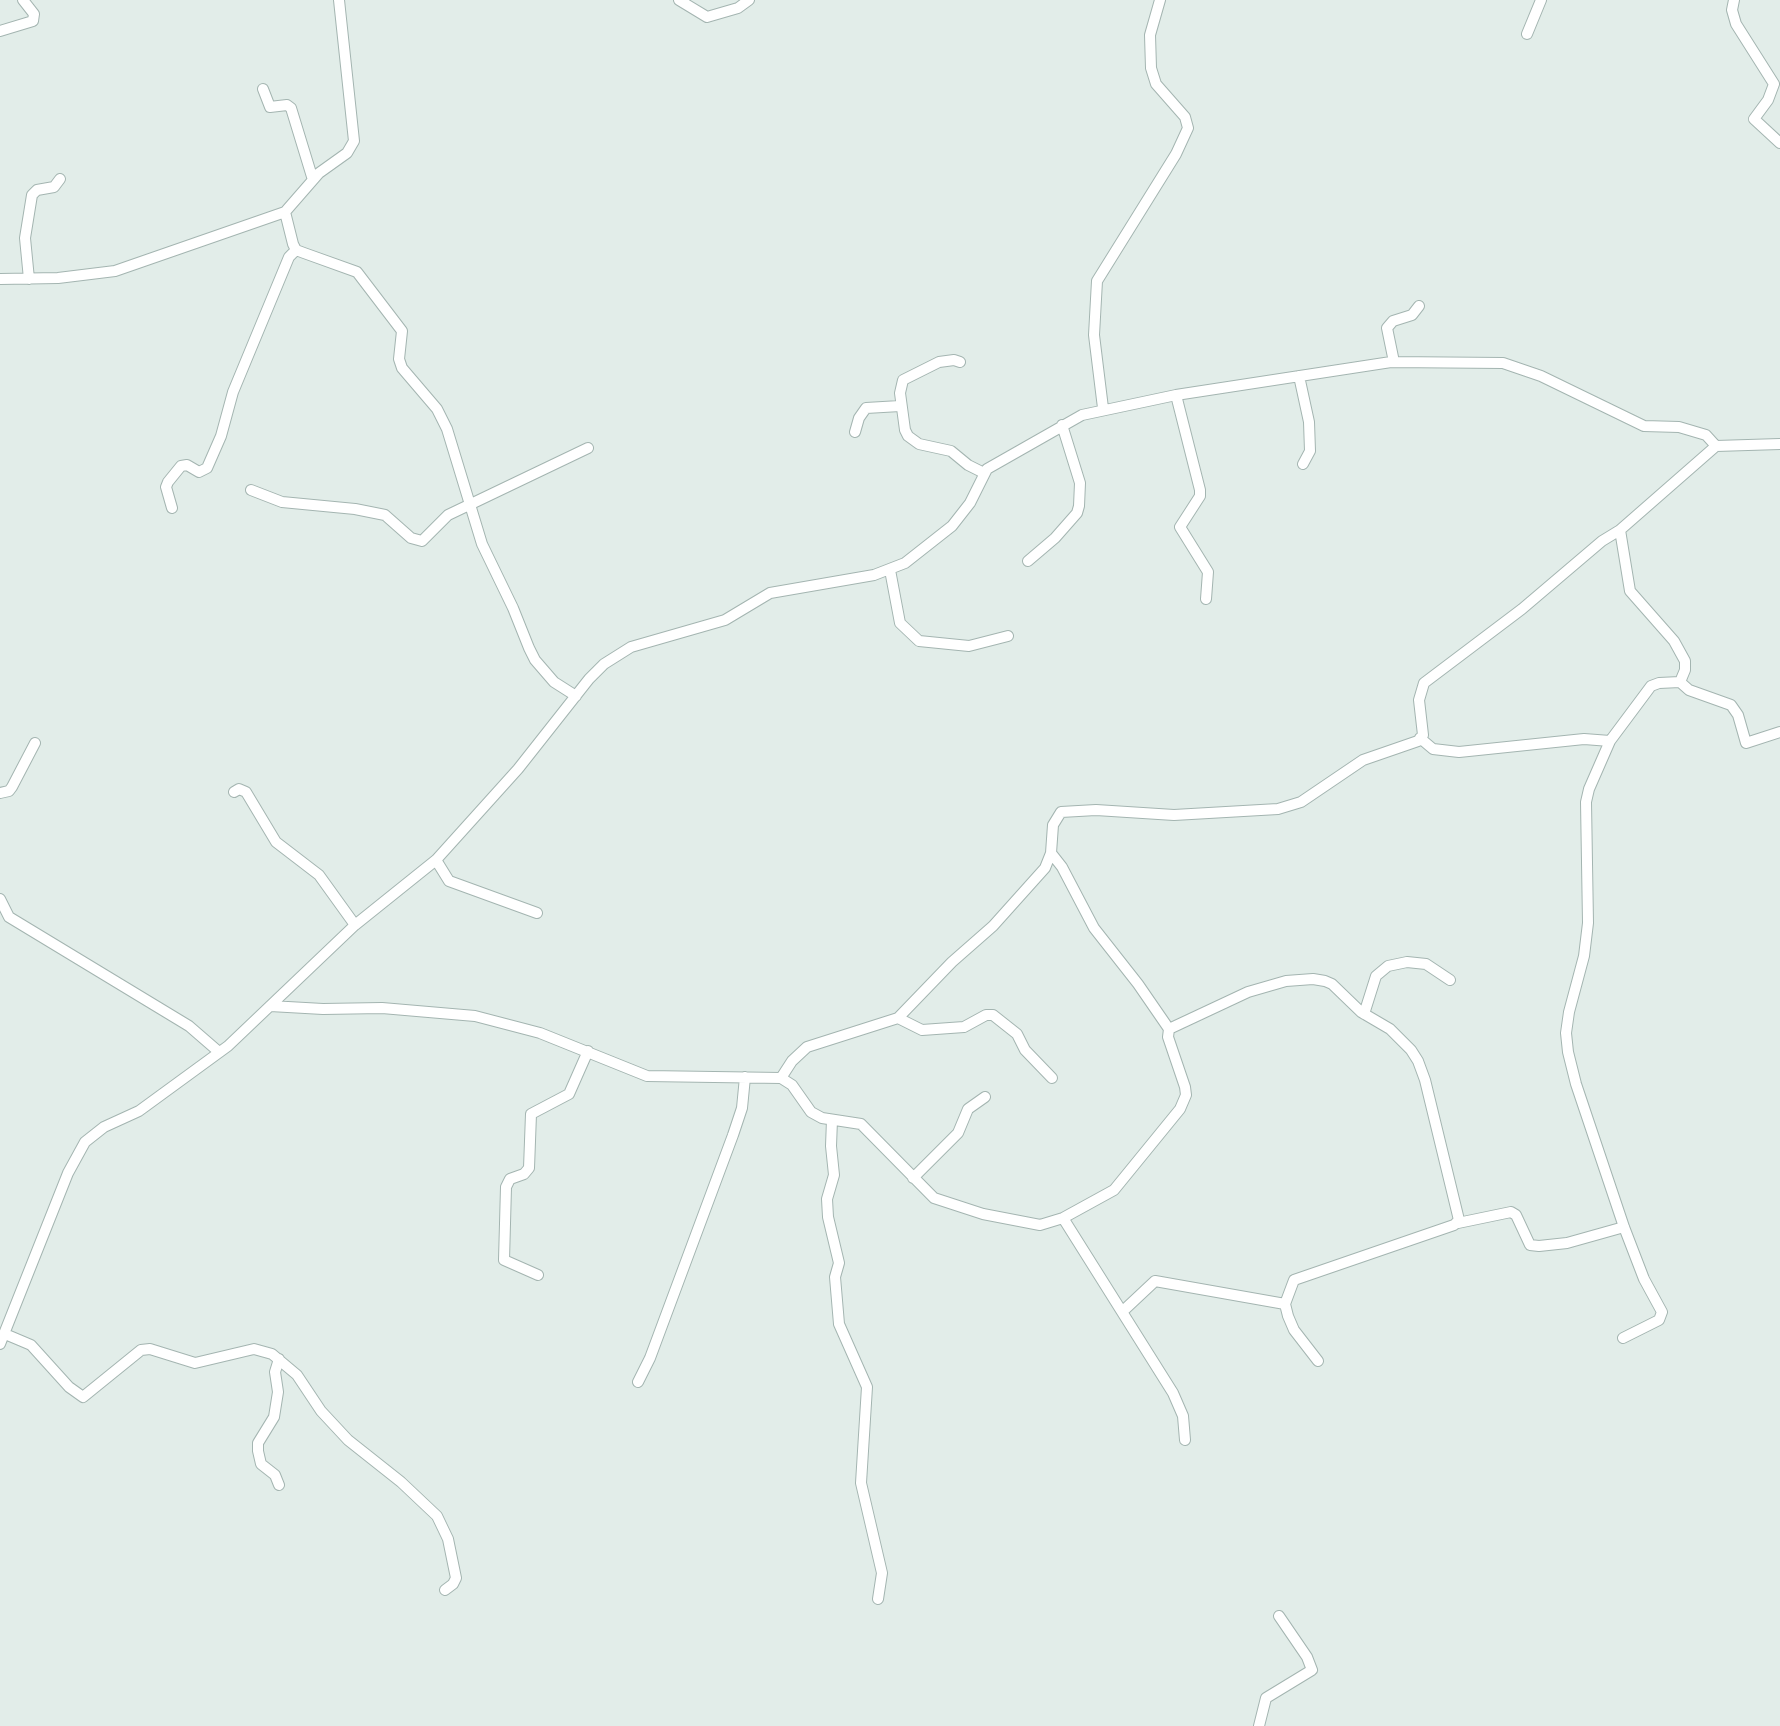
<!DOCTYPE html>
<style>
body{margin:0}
canvas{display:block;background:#e2ede9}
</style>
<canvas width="1780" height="1726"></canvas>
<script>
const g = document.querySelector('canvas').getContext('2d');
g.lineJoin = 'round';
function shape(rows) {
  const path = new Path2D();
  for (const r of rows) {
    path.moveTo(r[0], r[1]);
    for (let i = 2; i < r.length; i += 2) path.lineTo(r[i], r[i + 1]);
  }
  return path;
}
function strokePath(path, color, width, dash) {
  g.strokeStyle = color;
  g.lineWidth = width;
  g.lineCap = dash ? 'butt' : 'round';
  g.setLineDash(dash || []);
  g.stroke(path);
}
const street = shape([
 [339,0,354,141,347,153,319,173,285,212,293,244,296,250,304,253,357,272,402,331,399,359,402,368,437,409,447,429,482,544,513,608,529,648,535,660,554,682,576,696],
 [679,0,707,17,738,8,749,0],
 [1734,0,1732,10,1736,24,1774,84,1768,100,1754,119,1780,143],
 [0,31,33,21,34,14,23,0],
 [1527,34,1541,0],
 [263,89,270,107,287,105,291,108,313,180],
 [0,279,58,278,115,271,285,212],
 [29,279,25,238,32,195,37,190,54,187,60,179],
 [960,362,954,360,939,362,903,380,900,393,905,430,908,436,919,444,951,451,968,465,984,473],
 [1394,362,1387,328,1393,321,1412,315,1419,306],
 [1299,376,1309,422,1310,451,1303,464],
 [1176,395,1200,490,1200,496,1180,527,1208,572,1206,599],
 [1103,408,1094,335,1097,281,1176,154,1188,128,1185,117,1156,84,1151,68,1150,35,1160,0],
 [855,432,859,418,866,408,900,406],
 [251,490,282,502,355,509,385,515,411,538,422,541,448,515,588,448],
 [172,508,166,487,168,482,181,466,187,465,199,472,207,468,221,436,233,392,289,257,296,250],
 [1028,561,1055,538,1077,513,1079,506,1080,483,1062,425],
 [890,570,900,623,919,641,969,646,1008,636],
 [1680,682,1689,690,1731,705,1738,715,1746,743,1780,732],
 [1420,738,1433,749,1459,752,1584,739,1610,741],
 [234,792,239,789,246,792,276,842,319,875,355,925],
 [0,793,9,791,12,787,35,743],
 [1051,853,1062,867,1094,928,1138,984,1169,1029],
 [436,860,449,881,537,913],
 [0,899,9,917,189,1026,219,1052],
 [270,1006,323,1009,382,1008,475,1016,540,1033,647,1076,781,1078,792,1085,811,1112,822,1118,861,1124,934,1198,983,1214,1040,1225,1063,1218,1114,1190,1180,1109,1186,1095,1185,1087,1168,1037,1169,1029,1248,992,1286,981,1313,979,1325,981,1332,984,1361,1012,1390,1029,1411,1050,1418,1061,1425,1080,1459,1220,1454,1225,1294,1280,1285,1304,1288,1316,1294,1330,1318,1361],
 [1364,1014,1376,976,1388,966,1407,962,1426,964,1450,980],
 [898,1018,922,1030,964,1027,986,1015,993,1015,1017,1034,1025,1050,1052,1078],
 [781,1078,792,1061,807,1047,898,1018,952,962,993,926,1045,868,1051,853,1053,825,1061,812,1096,810,1174,815,1278,809,1301,802,1363,760,1418,741,1423,735,1419,700,1424,683,1522,609,1602,541,1620,530],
 [832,1120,831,1146,834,1175,827,1199,828,1217,839,1263,835,1277,839,1324,867,1387,861,1483,882,1573,878,1599],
 [913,1178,958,1133,968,1109,985,1097],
 [1063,1218,1173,1393,1183,1416,1185,1440],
 [1458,1223,1511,1212,1516,1215,1530,1245,1539,1246,1567,1243,1624,1227],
 [538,1275,504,1260,506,1187,510,1179,524,1174,529,1168,531,1114,569,1094,588,1051],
 [1123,1311,1155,1281,1285,1304],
 [5,1334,31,1345,69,1387,83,1397,141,1350,150,1349,195,1363,254,1349,272,1354,297,1375,321,1411,348,1440,401,1482,437,1516,448,1539,456,1578,453,1584,445,1590],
 [1623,1338,1659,1320,1662,1312,1644,1279,1624,1227,1576,1084,1568,1052,1566,1033,1569,1012,1584,956,1588,923,1586,802,1589,789,1610,741,1651,686,1659,683,1680,682,1685,670,1685,661,1674,641,1630,591,1620,530,1716,446],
 [0,1344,68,1173,85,1142,104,1127,139,1111,228,1046,355,925,436,860,518,769,589,679,604,664,631,647,725,620,770,593,874,575,905,563,952,526,970,503,987,469,1082,415,1176,395,1391,362,1503,363,1541,376,1644,426,1679,427,1706,435,1716,446,1780,444],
 [638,1382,650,1358,733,1135,742,1108,745,1077],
 [279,1485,275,1475,261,1464,258,1451,258,1443,274,1417,278,1392,275,1372,279,1359],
 [1259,1726,1266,1698,1312,1670,1307,1657,1279,1616]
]);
strokePath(street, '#a4b5b1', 12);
strokePath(street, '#fff', 10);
</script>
